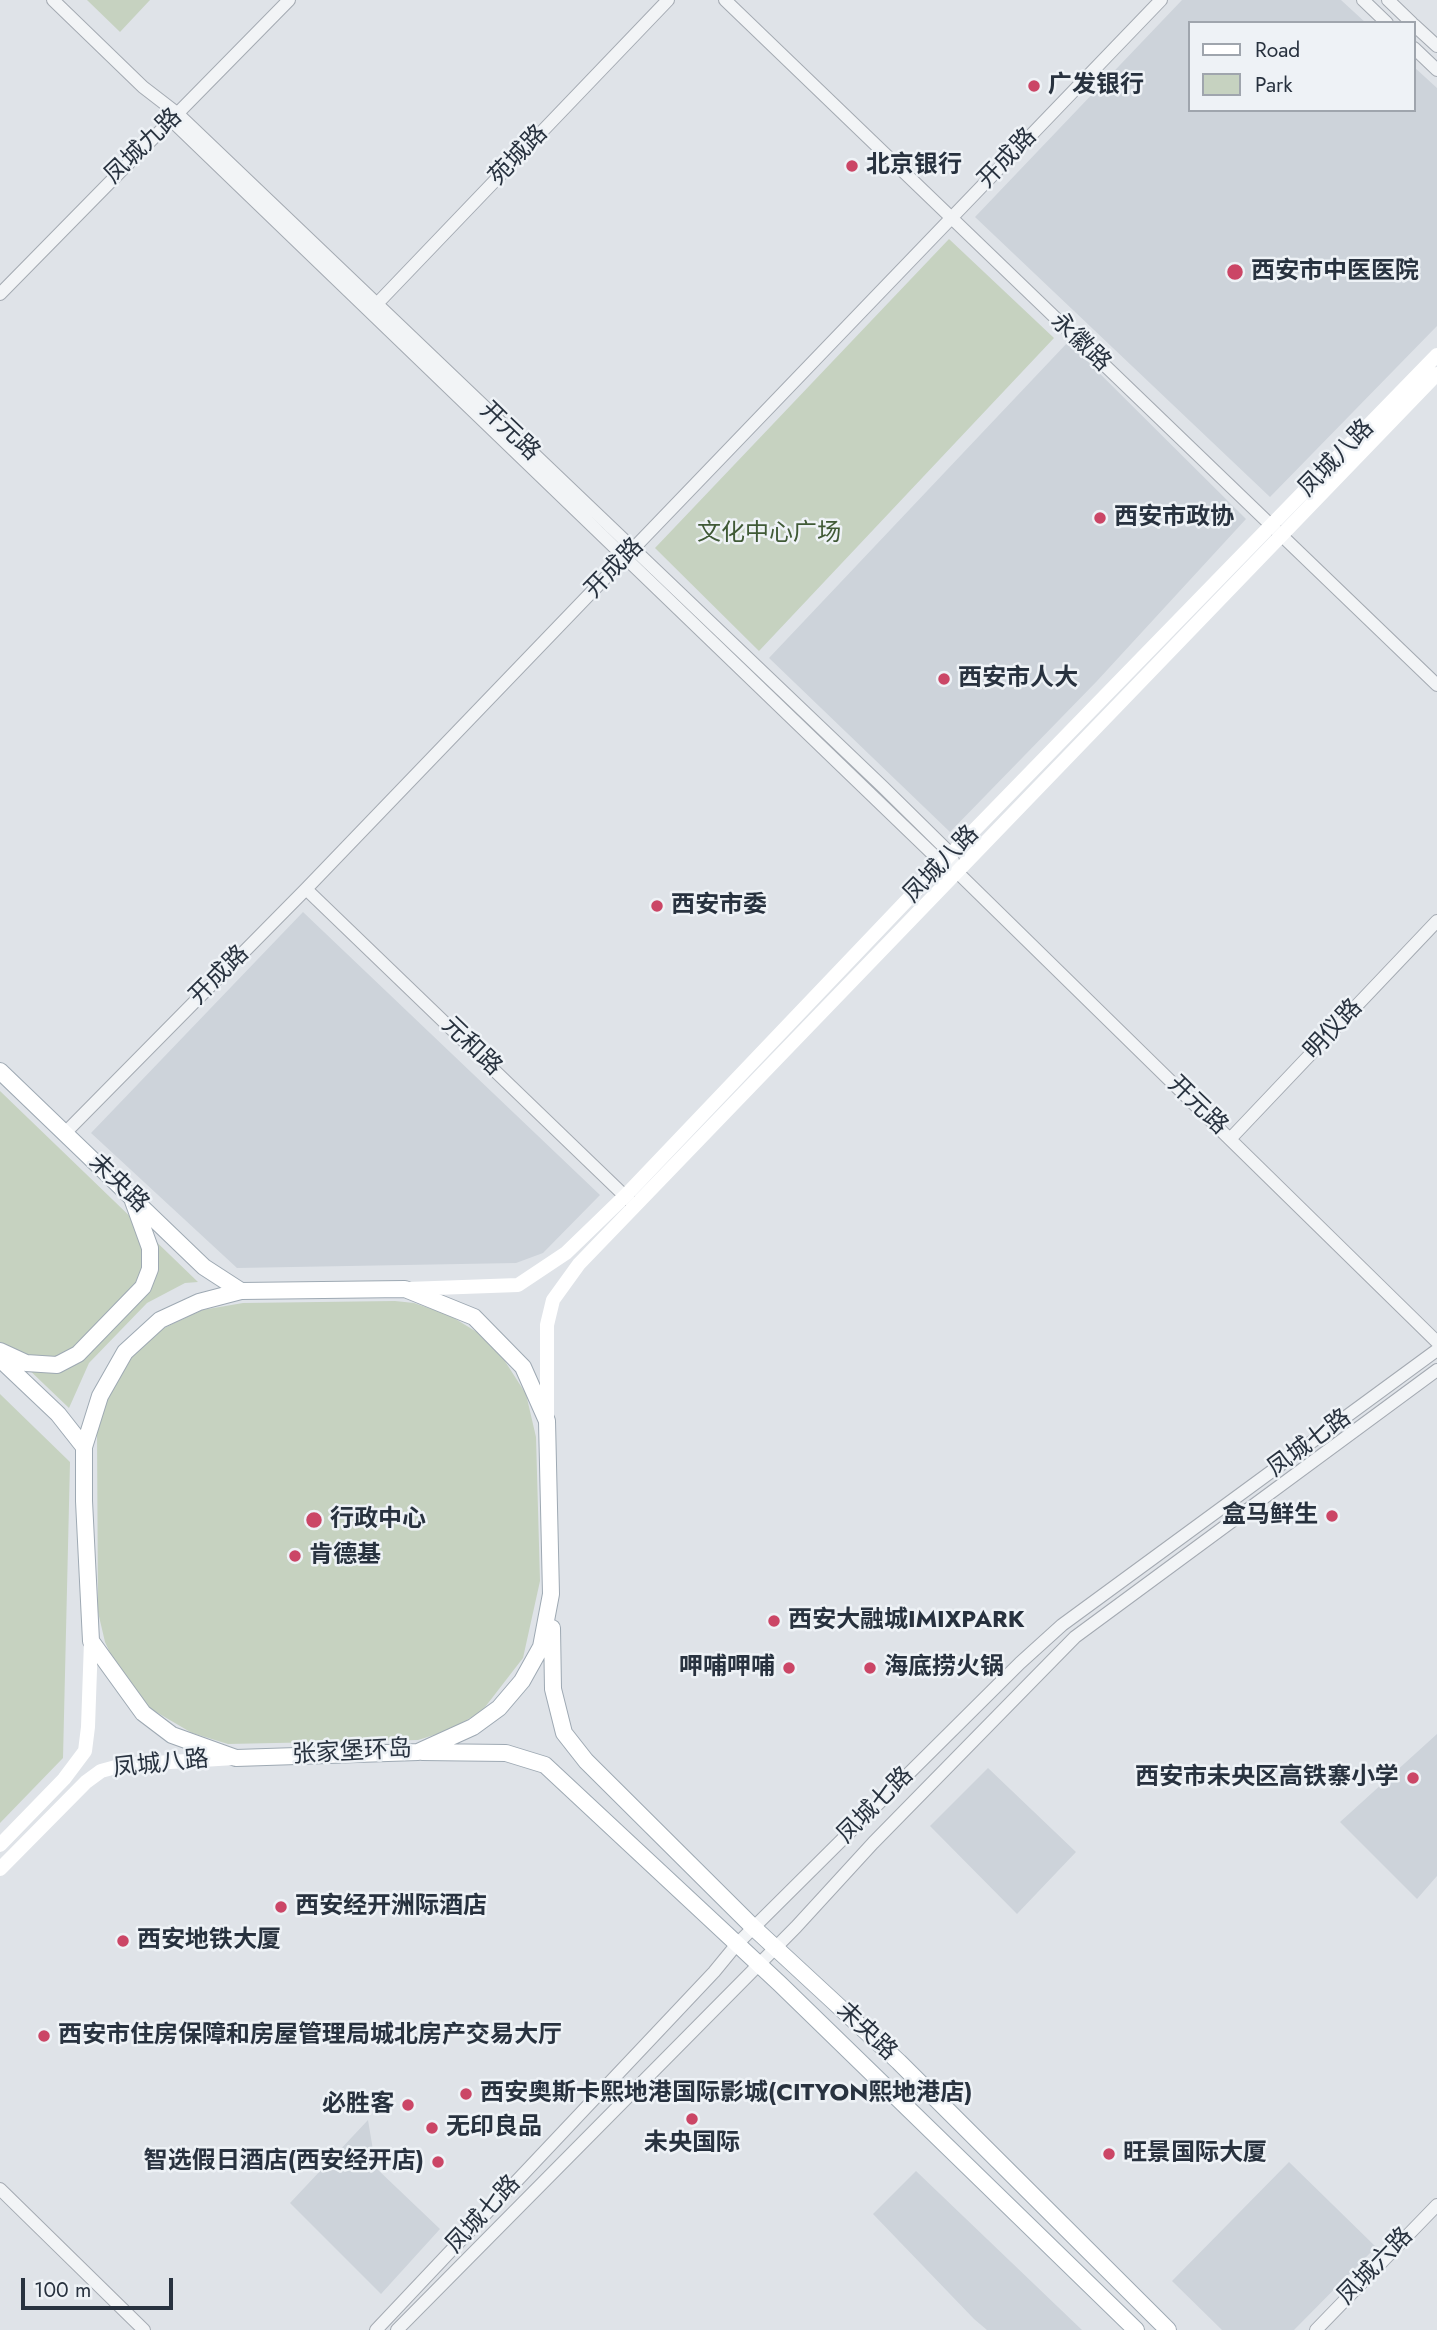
<!DOCTYPE html>
<meta charset="utf-8">
<style>
body{margin:0}
#map{position:relative;width:1437px;height:2330px;overflow:hidden;background:#dfe3e8;font-family:Jost,sans-serif}
canvas{display:block}
.legend{position:absolute;left:1188px;top:21px;width:228px;height:91px;box-sizing:border-box;background:#eef2f6;border:2px solid #9fa5ad;margin:0;padding:9px 12px;list-style:none;font-size:21px;color:#28323f}
.legend li{display:flex;align-items:center;gap:14px;height:35px}
.legend b{width:35px;border:2px solid #9fa5ad}
.scale{position:absolute;left:21px;top:2278px;width:152px;height:32px;box-sizing:border-box;border:4px solid #28323f;border-top:0;padding-left:9px;font-size:21px;line-height:24px;white-space:nowrap;color:#28323f;-webkit-text-stroke:5px #eef2f6;paint-order:stroke}
</style>
<div id="map">
<canvas width="1437" height="2330"></canvas>
<ul class="legend">
<li><b style="height:9px;background:#fff"></b>Road</li>
<li><b style="height:19px;background:#c6d2c0"></b>Park</li>
</ul>
<div class="scale">100 m</div>
</div>
<script>
const g = document.querySelector('canvas').getContext('2d');
g.lineJoin = 'round';
function paint(path, color) {
  g.fillStyle = color;
  g.fill(path, 'evenodd');
}
function shape(rows) {
  const path = new Path2D();
  for (const r of rows) {
    path.moveTo(r[0], r[1]);
    for (let i = 2; i < r.length; i += 2) path.lineTo(r[i], r[i + 1]);
  }
  return path;
}
function strokePath(path, color, width, dash) {
  g.strokeStyle = color;
  g.lineWidth = width;
  g.lineCap = dash ? 'butt' : 'round';
  g.setLineDash(dash || []);
  g.stroke(path);
}
function write(font, color, halo, rows, align = 'center') {
  g.font = font + ' Jost,"Noto Sans SC",sans-serif';
  g.lineWidth = 5;
  g.setLineDash([]);
  g.textBaseline = 'middle';
  g.strokeStyle = halo;
  g.fillStyle = color;
  for (const [text, x, y, turn = 0] of rows) {
    g.save();
    g.translate(x, y);
    g.rotate((+turn || 0) * Math.PI / 180);
    g.textAlign = isNaN(turn) ? turn : align;
    if (halo) g.strokeText(text, 0, 0);
    g.fillText(text, 0, 0);
    g.restore();
  }
}
paint(shape([
 [1182,0,1341,0,1366,23,1190,23,1190,110,1414,110,1414,67,1437,88,1437,326,1270,497,975,217],
 [1068,342,1246,519,1097,681,950,832,769,658],
 [303,912,600,1195,543,1253,516,1263,237,1268,91,1133],
 [1437,1734,1437,1876,1417,1899,1340,1822],
 [988,1768,1076,1852,1017,1914,930,1826],
 [368,2120,376,2168,440,2229,381,2294,290,2203],
 [1289,2162,1376,2247,1294,2330,1222,2330,1172,2281],
 [916,2171,1082,2330,987,2330,974,2319,873,2214]
]), '#cdd3da');
paint(shape([
 [87,0,150,0,120,32],
 [949,239,1054,338,759,651,655,548],
 [0,1091,198,1282,185,1283,147,1303,89,1363,69,1408,0,1342],
 [395,1301,414,1303,449,1315,480,1334,501,1355,526,1394,536,1437,540,1581,523,1658,482,1711,450,1730,418,1740,228,1744,192,1733,151,1709,131,1688,116,1666,105,1642,98,1612,97,1431,103,1406,123,1368,134,1354,160,1330,202,1310,243,1303],
 [0,1394,70,1462,63,1758,0,1823]
]), '#c6d2c0');
const tertiary = shape([
 [53,0,143,87,178,114,883,787,951,854,953,861],
 [725,0,1437,685],
 [1363,0,1387,23],
 [1388,0,1412,23],
 [1414,25,1437,46],
 [1414,48,1437,70],
 [172,121,914,836,942,863,956,871,1437,1342],
 [0,294,289,0],
 [372,309,668,0],
 [306,889,630,1201],
 [65,1133,306,889,1161,0],
 [1231,1138,1437,921],
 [0,2189,144,2330],
 [376,2330,714,1972,737,1944,1020,1663,1062,1625,1437,1350],
 [397,2330,796,1927,873,1843,1075,1637,1437,1370],
 [1316,2330,1437,2205]
]);
const primary = shape([
 [0,1071,204,1267,241,1291],
 [405,1289,474,1317,523,1367,547,1421,551,1594,541,1647,522,1681,499,1708,473,1727,418,1752,236,1758,172,1735,143,1713,91,1641,84,1501,84,1447,100,1396,125,1352,160,1320,199,1302,241,1291,405,1289],
 [0,1351,26,1363,57,1365,78,1354,143,1287,150,1269,150,1248,133,1201],
 [0,1359,58,1414,84,1447],
 [552,1628,553,1689,564,1733,586,1761,754,1928,899,2062,1168,2330],
 [422,1752,506,1753,545,1765,780,1984,1136,2330]
]);
strokePath(tertiary, '#a4aab2', 14);
strokePath(primary, '#9ea9b3', 18);
strokePath(tertiary, '#f2f4f6', 12);
strokePath(shape([
 [407,1289,518,1285,566,1253,625,1196,951,854,1437,355],
 [547,1421,547,1325,553,1300,579,1264,1437,374],
 [0,1845,64,1779,85,1751,88,1727,91,1641],
 [0,1869,86,1782,101,1771,123,1765,234,1758]
]), '#fff', 14);
strokePath(primary, '#fff', 16);
for (const [x, y, r, color] of [
 [1034,86,7,"#cb4666"],
 [852,166,7,"#cb4666"],
 [1235,272,9,"#cb4666"],
 [1100,518,7,"#cb4666"],
 [944,679,7,"#cb4666"],
 [657,906,7,"#cb4666"],
 [1332,1516,7,"#cb4666"],
 [314,1520,9,"#cb4666"],
 [295,1556,7,"#cb4666"],
 [774,1621,7,"#cb4666"],
 [789,1668,7,"#cb4666"],
 [870,1668,7,"#cb4666"],
 [1413,1778,7,"#cb4666"],
 [281,1907,7,"#cb4666"],
 [123,1941,7,"#cb4666"],
 [44,2036,7,"#cb4666"],
 [466,2094,7,"#cb4666"],
 [408,2105,7,"#cb4666"],
 [692,2119,7,"#cb4666"],
 [432,2128,7,"#cb4666"],
 [1109,2154,7,"#cb4666"],
 [438,2162,7,"#cb4666"]
]) {
  const dot = new Path2D();
  dot.arc(x, y, r, 0, 2 * Math.PI);
  g.fillStyle = color;
  g.fill(dot);
  strokePath(dot, '#eef2f6', 2.5);
}
write('bold 24px', '#28323f', '#eef2f6', [
 ["广发银行",1048,86],
 ["北京银行",866,166],
 ["西安市中医医院",1251,272],
 ["西安市政协",1114,518],
 ["西安市人大",958,679],
 ["西安市委",671,906],
 ["盒马鲜生",1318,1516,"right"],
 ["行政中心",330,1520],
 ["肯德基",309,1556],
 ["西安大融城IMIXPARK",788,1621],
 ["呷哺呷哺",775,1668,"right"],
 ["海底捞火锅",884,1668],
 ["西安市未央区高铁寨小学",1399,1778,"right"],
 ["西安经开洲际酒店",295,1907],
 ["西安地铁大厦",137,1941],
 ["西安市住房保障和房屋管理局城北房产交易大厅",58,2036],
 ["西安奥斯卡熙地港国际影城(CITYON熙地港店)",480,2094],
 ["必胜客",394,2105,"right"],
 ["无印良品",446,2128],
 ["未央国际",692,2144,"center"],
 ["旺景国际大厦",1123,2154],
 ["智选假日酒店(西安经开店)",424,2162,"right"]
], 'left');
write('24px', '#28323f', '#eef2f6', [
 ["凤城九路",144,147,-44],
 ["苑城路",519,156,-46],
 ["开成路",1008,159,-46],
 ["永徽路",1080,343,44],
 ["开元路",509,432,44],
 ["凤城八路",1337,459,-46],
 ["开成路",615,569,-46],
 ["凤城八路",942,865,-46],
 ["开成路",220,976,-45],
 ["明仪路",1334,1030,-47],
 ["元和路",471,1047,44],
 ["开元路",1197,1106,44],
 ["未央路",118,1184,44],
 ["凤城七路",1310,1444,-36],
 ["张家堡环岛",352,1753,-3],
 ["凤城八路",161,1765,-6],
 ["凤城七路",876,1806,-45],
 ["未央路",866,2032,43],
 ["凤城七路",484,2215,-47],
 ["凤城六路",1376,2267,-46]
]);
write('24px', '#405a36', '#eef2f6', [
 ["文化中心广场",769,534]
]);
</script>
